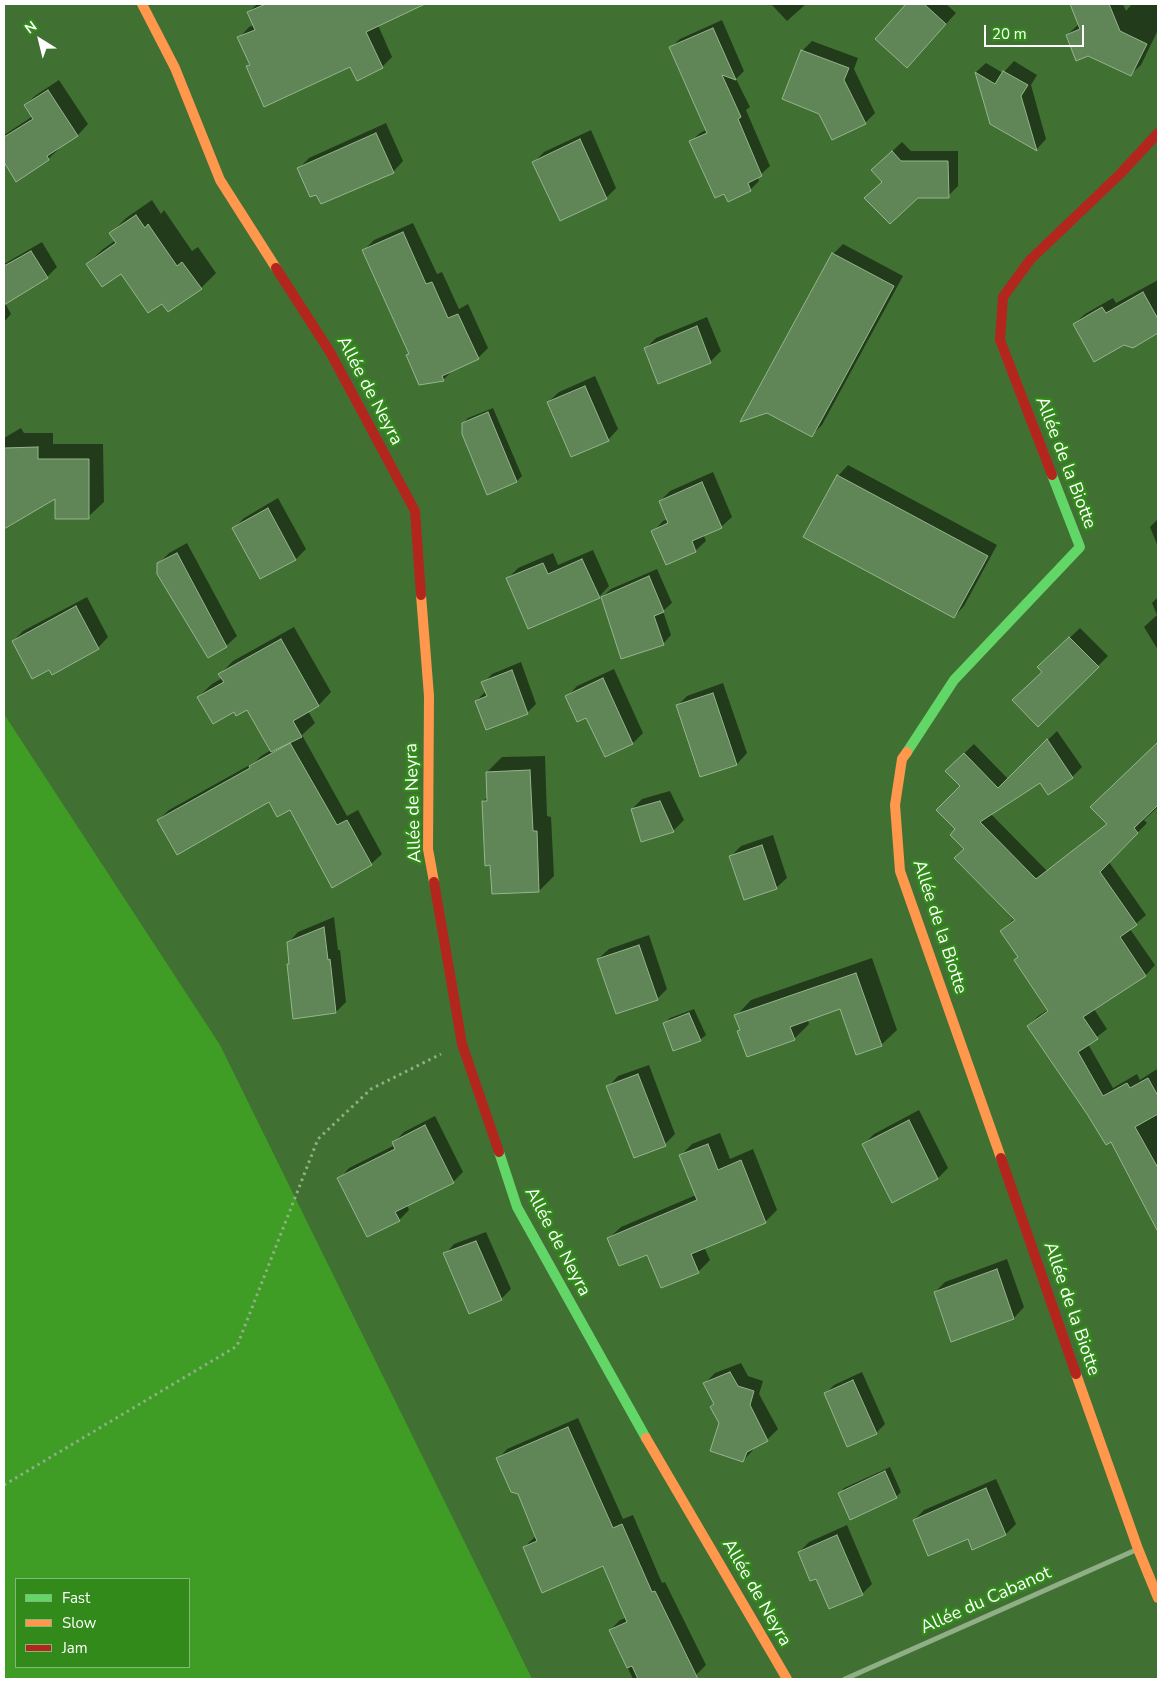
<!DOCTYPE html>
<meta charset="utf-8">
<style>
body{margin:0}
#map{position:relative;width:1162px;height:1683px;overflow:hidden;background:#407133;font-family:"Nunito Sans",sans-serif}
canvas{display:block}
.frame{position:absolute;inset:0;border:5px solid #fff;pointer-events:none}
.legend{position:absolute;left:15px;top:1578px;width:175px;height:90px;box-sizing:border-box;background:#318a1a;border:1px solid #83b976;margin:0;padding:6px 9px;list-style:none;font-size:15px;color:#fff}
.legend li{display:flex;align-items:center;gap:10px;height:25px}
.legend b{width:25px;border:1px solid #83b976}
.north{position:absolute;left:15px;top:15px;width:50px;height:50px;-webkit-text-stroke:4px #318a1a;paint-order:stroke;rotate:324deg;font-size:14px;font-weight:700;line-height:20px;text-align:center;color:#fff}
.north::after{content:'';display:block;margin:auto;width:18px;height:22px;background:#fff;clip-path:polygon(50% 0,100% 100%,50% 72%,0 100%)}
.scale{position:absolute;left:984px;top:25px;width:100px;height:22px;box-sizing:border-box;border:2px solid #fff;border-top:0;padding-left:6px;font-size:15px;line-height:18px;white-space:nowrap;color:#fff;-webkit-text-stroke:4px #318a1a;paint-order:stroke}
</style>
<div id="map">
<canvas width="1162" height="1683"></canvas>
<div class="frame"></div>
<ul class="legend">
<li><b style="height:6px;background:#63d668"></b>Fast</li>
<li><b style="height:6px;background:#ff974d"></b>Slow</li>
<li><b style="height:6px;background:#b3261e"></b>Jam</li>
</ul>
<div class="north">N</div>
<div class="scale">20 m</div>
</div>
<script>
const g = document.querySelector('canvas').getContext('2d');
g.lineJoin = 'round';
function paint(path, color) {
  g.fillStyle = color;
  g.fill(path, 'evenodd');
}
function shape(rows) {
  const path = new Path2D();
  for (const r of rows) {
    path.moveTo(r[0], r[1]);
    for (let i = 2; i < r.length; i += 2) path.lineTo(r[i], r[i + 1]);
  }
  return path;
}
function strokePath(path, color, width, dash) {
  g.strokeStyle = color;
  g.lineWidth = width;
  g.lineCap = dash ? 'butt' : 'round';
  g.setLineDash(dash || []);
  g.stroke(path);
}
function write(font, color, halo, rows, align = 'center') {
  g.font = font + ' "Nunito Sans",sans-serif';
  g.lineWidth = 5;
  g.setLineDash([]);
  g.textBaseline = 'middle';
  g.strokeStyle = halo;
  g.fillStyle = color;
  for (const [text, x, y, turn = 0] of rows) {
    g.save();
    g.translate(x, y);
    g.rotate((+turn || 0) * Math.PI / 180);
    g.textAlign = isNaN(turn) ? turn : align;
    if (halo) g.strokeText(text, 0, 0);
    g.fillText(text, 0, 0);
    g.restore();
  }
}
paint(shape([
 [4,714,220,1045,532,1679,4,1679],
 [16,1579,189,1579,189,1667,16,1667]
]), '#3f9c25');
paint(shape([
 [257,4,295,4,297,9,309,4,417,4,378,25,392,57,382,67,350,65,247,67,250,63,239,38,249,27,254,25,248,13],
 [771,4,806,4,787,21],
 [907,4,946,4,956,13,917,56,876,39],
 [1077,4,1123,4,1126,11,1132,4,1158,4,1158,30,1141,65,1130,75,1067,35,1079,24,1073,8],
 [722,20,744,71,736,79,750,107,746,110,770,166,758,177,759,181,750,190,691,141,700,133,706,130,671,47,680,39],
 [812,41,858,58,854,69,875,113,865,123,802,51],
 [1014,61,1037,75,1031,85,1046,139,1037,149,991,123,976,72,986,63,1003,73],
 [59,80,88,124,78,135,58,148,59,149,48,159,17,180,4,160,4,135,33,116,25,105,36,95],
 [386,123,403,161,393,172,299,168,309,158],
 [591,130,616,188,606,198,534,162,544,152],
 [902,142,911,151,958,151,958,186,948,196,883,181,883,160],
 [152,200,161,214,164,210,192,251,198,247,216,273,201,288,162,302,121,272,87,264,103,249,116,240,111,233,126,218],
 [413,223,437,274,442,272,459,309,468,304,488,348,478,358,453,370,443,380,407,356,410,353,363,251,374,240],
 [42,242,57,267,47,277,5,303,11,314,4,322,4,264],
 [843,244,903,276,822,425,812,435,833,254],
 [1158,280,1158,332,1132,347,1074,324,1085,314,1113,298,1116,303],
 [707,317,721,351,710,362,646,348,656,338],
 [595,376,618,429,608,440,548,402,559,392],
 [493,408,522,476,517,481,487,493,463,423,468,418],
 [21,428,24,433,53,433,53,444,103,444,104,502,88,517,56,497,8,526,4,519,4,438],
 [848,465,997,545,964,606,954,617,838,476],
 [713,472,732,517,721,527,704,536,706,541,695,551,653,532,663,521,668,519,660,501,670,491],
 [278,498,306,549,296,559,261,577,234,528,244,518],
 [1158,519,1158,547,1150,527],
 [187,543,237,636,226,646,159,563,169,553],
 [593,550,609,586,599,597,508,578,518,568,553,553,558,565],
 [657,569,672,603,663,611,671,635,663,644,602,597,611,589],
 [87,597,108,637,98,648,49,668,13,641,23,631],
 [1158,597,1158,650,1144,627,1157,615,1152,603],
 [294,627,331,692,318,706,308,711,315,723,302,735,347,816,358,810,382,854,371,864,290,809,270,801,158,820,169,810,255,762,261,756,271,750,248,708,235,710,198,697,212,684,222,678,220,674,233,661],
 [1080,628,1108,656,1038,725,1043,671,1039,667],
 [521,662,536,704,527,713,476,701,486,691,483,683,492,674],
 [614,669,643,733,633,743,605,755,587,717,567,697,577,686],
 [723,683,747,753,737,764,700,776,677,706,687,696],
 [1057,731,1082,767,1072,777,1048,793,1040,781,991,814,1047,871,1108,823,1102,797,1158,744,1158,807,1144,820,1147,823,1109,862,1146,915,1130,929,1155,965,1146,975,1094,1009,1107,1029,1088,1044,1113,1088,1137,1074,1140,1080,1157,1069,1158,1070,1158,1229,1112,1140,1088,1114,1028,1026,1038,1016,1049,1009,1015,960,1018,957,1001,931,1015,918,965,849,957,829,962,786,956,761,974,744,1008,779],
 [545,756,547,816,551,817,554,876,539,891,491,864,483,801,488,797,487,772,502,757],
 [670,791,684,820,673,831,632,809,642,799],
 [773,835,787,878,776,888,731,856,741,846],
 [334,917,338,950,340,950,346,1002,336,1012,288,964,290,962,288,943,298,932],
 [649,935,667,989,657,999,598,959,609,949],
 [872,958,897,1030,881,1045,841,1007,808,1020,809,1024,794,1039,741,1030,736,1016,751,1000],
 [694,1009,706,1035,701,1039,674,1049,665,1023,670,1018],
 [649,1065,675,1134,665,1144,608,1087,618,1076],
 [919,1110,948,1168,938,1178,892,1201,864,1144,874,1134],
 [435,1116,463,1172,453,1182,407,1205,409,1210,399,1220,339,1179,349,1168,395,1145,394,1142,404,1132],
 [720,1133,730,1159,753,1149,777,1210,765,1222,704,1247,710,1260,698,1272,609,1238,621,1227,696,1195,680,1156,692,1144],
 [486,1232,511,1289,501,1299,469,1312,445,1254,454,1244],
 [1007,1259,1024,1307,1014,1318,952,1340,935,1292,945,1282],
 [741,1363,748,1376,763,1381,759,1394,778,1429,767,1440,755,1446,753,1450,743,1461,720,1423,716,1403,705,1383,715,1373],
 [862,1372,885,1424,876,1433,825,1394,834,1385],
 [578,1418,623,1519,633,1515,662,1583,665,1582,706,1665,696,1675,686,1679,633,1679,610,1630,620,1620,626,1618,603,1564,524,1547,536,1536,519,1493,498,1459,507,1449],
 [890,1467,901,1492,896,1497,840,1493,844,1488],
 [996,1479,1016,1524,1006,1534,973,1548,968,1538,914,1520,924,1510],
 [847,1525,872,1584,862,1594,817,1577,799,1552,809,1542]
]), '#0007');
const building = shape([
 [266,4,425,4,366,32,383,68,357,81,350,67,264,107,246,66,250,65,237,37,255,30,247,12,266,4],
 [906,4,924,4,946,24,907,68,875,39,906,4],
 [1070,4,1109,4,1120,31,1147,44,1131,76,1088,56,1076,61,1066,35,1080,29,1070,4],
 [713,28,736,80,722,75,741,117,738,119,762,176,748,183,751,191,728,202,724,194,715,198,689,141,707,133,669,47,713,28],
 [801,50,849,68,844,80,866,124,832,140,819,114,782,99,801,50],
 [1003,71,1028,85,1021,96,1037,151,990,124,975,72,995,84,1003,71],
 [48,90,78,136,47,156,49,160,16,182,4,162,4,137,33,119,24,105,48,90],
 [376,133,394,173,321,204,316,195,310,197,297,168,376,133],
 [580,139,607,199,560,221,532,162,580,139],
 [892,151,901,161,948,161,949,198,918,198,890,224,864,198,882,182,871,170,892,151],
 [136,215,145,228,148,224,177,266,182,262,202,289,168,312,162,304,148,313,121,274,102,287,86,264,116,243,109,233,136,215],
 [403,232,426,284,432,282,448,318,458,314,479,359,442,376,444,381,419,385,406,355,409,354,362,250,403,232],
 [31,251,48,278,4,305,4,266,31,251],
 [832,253,894,286,840,386,812,437,767,413,740,422,832,253],
 [1143,292,1158,319,1158,333,1133,348,1124,345,1094,362,1073,324,1102,307,1106,313,1143,292],
 [697,326,711,363,658,384,644,348,697,326],
 [585,386,609,441,571,457,547,402,585,386],
 [488,412,517,482,487,495,462,434,462,423,488,412],
 [38,447,38,459,89,459,89,519,55,519,55,499,4,529,4,448,38,447],
 [837,475,988,556,954,618,803,537,837,475],
 [702,482,722,528,692,541,696,552,666,565,651,531,668,523,659,501,702,482],
 [268,508,296,560,260,579,232,528,268,508],
 [177,553,227,647,208,658,157,574,157,563,177,553],
 [582,559,600,598,528,629,506,578,543,563,548,574,582,559],
 [649,576,664,612,654,616,664,645,621,659,601,597,649,576],
 [76,606,99,649,52,675,49,670,32,679,12,641,76,606],
 [1069,637,1099,667,1038,727,1012,700,1042,672,1037,667,1069,637],
 [281,639,319,706,293,721,302,737,271,752,247,710,236,716,234,712,213,724,197,697,224,682,218,674,281,639],
 [512,670,528,714,486,730,475,701,487,696,481,682,512,670],
 [603,678,633,744,605,757,586,718,577,722,565,696,603,678],
 [713,693,737,765,700,777,676,705,713,693],
 [1047,739,1073,778,1048,795,1040,783,980,822,1036,879,1107,824,1090,807,1158,742,1158,805,1134,828,1138,833,1100,872,1137,925,1120,937,1146,976,1083,1017,1098,1039,1078,1052,1103,1096,1127,1083,1130,1088,1148,1078,1158,1096,1158,1114,1135,1127,1158,1168,1158,1232,1111,1142,1106,1145,1087,1114,1027,1026,1048,1011,1014,960,1018,957,1000,931,1015,920,954,858,964,849,950,835,955,829,936,810,960,786,945,771,964,753,998,788,1047,739],
 [290,743,337,825,347,820,372,865,332,888,290,810,277,817,269,802,177,855,157,820,250,768,249,766,290,743],
 [530,770,533,831,537,831,539,892,492,894,490,865,485,866,482,801,487,801,486,772,530,770],
 [660,801,674,832,641,842,631,809,660,801],
 [762,845,777,889,744,900,729,856,762,845],
 [324,927,328,960,330,959,336,1013,293,1019,287,964,289,964,287,942,324,927],
 [639,945,658,1000,616,1014,597,959,639,945],
 [856,973,882,1046,856,1055,840,1009,790,1027,795,1040,747,1057,737,1031,740,1030,734,1015,856,973],
 [689,1013,701,1041,673,1051,663,1023,689,1013],
 [638,1074,666,1146,634,1158,606,1086,638,1074],
 [909,1120,938,1179,892,1203,862,1144,909,1120],
 [425,1125,454,1183,395,1212,400,1221,367,1237,337,1178,395,1149,392,1142,425,1125],
 [708,1144,718,1170,741,1160,766,1223,691,1254,699,1273,661,1288,647,1255,619,1266,607,1238,697,1200,679,1155,708,1144],
 [476,1241,502,1300,469,1314,443,1253,476,1241],
 [997,1269,1014,1319,951,1342,934,1292,997,1269],
 [730,1372,738,1386,754,1391,750,1405,768,1441,747,1452,743,1462,710,1451,719,1423,710,1407,714,1404,703,1383,730,1372],
 [853,1380,877,1434,847,1447,824,1393,853,1380],
 [568,1427,613,1528,622,1524,652,1592,655,1591,698,1679,638,1679,632,1666,627,1668,609,1630,627,1622,603,1566,542,1593,523,1547,537,1541,518,1494,511,1492,496,1458,568,1427],
 [885,1471,897,1498,850,1520,838,1493,885,1471],
 [986,1488,1006,1535,972,1550,968,1539,928,1556,913,1520,986,1488],
 [837,1535,863,1595,829,1609,816,1579,810,1581,798,1552,837,1535]
]);
paint(building, '#608657');
strokePath(building, '#96b48e', 1);
strokePath(shape([
 [4,1485,237,1346,318,1139,371,1089,441,1054]
]), '#90af87', 3, [2.5, 4]);
strokePath(shape([
 [845,1679,1138,1549]
]), '#90af87', 5);
strokePath(shape([
 [907,752,954,680,1080,547,1052,475],
 [499,1152,517,1207,646,1438]
]), '#63d668', 10);
strokePath(shape([
 [142,4,175,68,220,180,276,268],
 [421,595,429,696,428,849,434,882],
 [907,752,902,759,895,805,900,871,1001,1158],
 [1076,1374,1138,1549,1158,1598],
 [646,1438,787,1679]
]), '#ff974d', 10);
strokePath(shape([
 [276,268,330,352,415,511,421,595],
 [1052,475,1000,340,1003,297,1030,260,1120,174,1158,133],
 [434,882,462,1044,499,1152],
 [1001,1158,1076,1374]
]), '#b3261e', 10);
write('18px', '#fff', '#318a1a', [
 ["Allée de Neyra",369,391,62],
 ["Allée de la Biotte",1065,463,69],
 ["Allée de Neyra",414,803,-92],
 ["Allée de la Biotte",939,927,72],
 ["Allée de Neyra",557,1242,62],
 ["Allée de la Biotte",1071,1309,71],
 ["Allée de Neyra",756,1593,60],
 ["Allée du Cabanot",986,1601,-24]
]);
</script>
